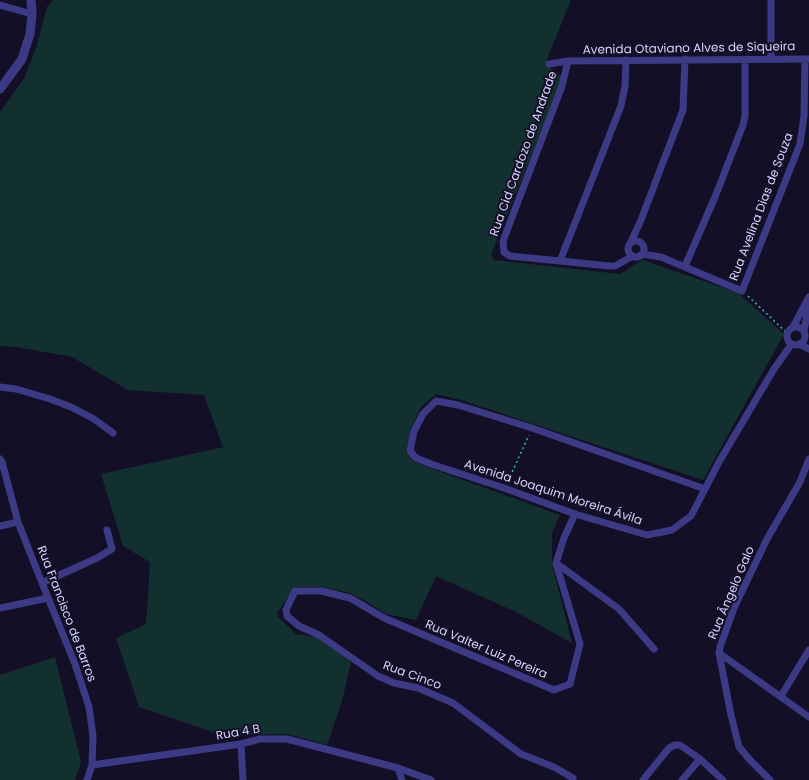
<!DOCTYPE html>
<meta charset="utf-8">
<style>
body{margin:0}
canvas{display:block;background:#130f26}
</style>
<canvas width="809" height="780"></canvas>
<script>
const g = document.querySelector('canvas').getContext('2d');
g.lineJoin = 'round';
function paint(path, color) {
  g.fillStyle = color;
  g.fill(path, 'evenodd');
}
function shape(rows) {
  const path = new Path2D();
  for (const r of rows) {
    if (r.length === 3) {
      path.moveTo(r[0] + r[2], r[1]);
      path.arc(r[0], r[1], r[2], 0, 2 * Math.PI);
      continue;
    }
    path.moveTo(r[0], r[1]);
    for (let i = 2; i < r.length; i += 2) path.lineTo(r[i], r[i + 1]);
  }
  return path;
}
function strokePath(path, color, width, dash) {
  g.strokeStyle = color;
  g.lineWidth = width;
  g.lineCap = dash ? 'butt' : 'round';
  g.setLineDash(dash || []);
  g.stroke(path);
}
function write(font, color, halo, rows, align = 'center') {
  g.font = font + ' Poppins,sans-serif';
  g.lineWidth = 4;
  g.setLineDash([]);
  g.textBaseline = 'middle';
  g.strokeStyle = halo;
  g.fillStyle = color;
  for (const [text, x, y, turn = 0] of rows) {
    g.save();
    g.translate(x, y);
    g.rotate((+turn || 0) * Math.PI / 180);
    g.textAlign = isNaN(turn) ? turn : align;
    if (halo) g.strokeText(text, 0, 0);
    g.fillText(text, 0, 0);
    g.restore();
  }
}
paint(shape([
 [53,0,571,0,545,64,563,77,491,255,494,260,620,274,643,260,738,293,784,334,703,480,461,400,436,394,421,407,411,428,406,452,414,462,560,515,552,533,552,564,572,643,516,612,436,576,416,620,386,614,367,602,350,593,320,587,296,587,277,613,278,617,296,634,318,637,351,662,342,701,327,745,288,734,237,735,219,734,139,707,116,638,146,624,150,562,123,546,101,474,223,447,204,395,128,390,72,357,17,347,0,346,0,112,24,79,37,45,47,7],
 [55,657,81,762,75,780,0,780,0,675]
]), '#12302f');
strokePath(shape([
 [748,296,788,334],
 [508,481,529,435]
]), '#2fb8b0', 1.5, [2, 3]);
strokePath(shape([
 [771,0,771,59],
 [0,5,32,14],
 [568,61,562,86,503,241,504,252,510,256,610,266,615,266,633,256],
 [549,64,568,61,809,59],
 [636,249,8],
 [630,244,641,220,683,110,685,59],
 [642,254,661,257,742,291,800,144,804,116,805,59],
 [560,261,621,106,625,86,626,60],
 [685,266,715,197,743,125,745,116,745,60],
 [793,327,809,297],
 [796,336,9],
 [804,331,809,304],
 [799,344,809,349],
 [0,387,16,389,50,399,71,407,94,419,113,433],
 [0,459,2,462,18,522,42,583,75,664,89,707,93,736,92,765,87,780],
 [705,489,532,428,458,405,436,401,423,414,414,431,410,451,416,458,431,464,504,488,575,514,647,535,672,530,691,516,719,462,774,369,791,345,790,343],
 [0,526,18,522],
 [556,563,619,609,654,649],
 [42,583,97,558,112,549,107,530],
 [0,608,48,598],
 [719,653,809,717],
 [781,696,809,650],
 [241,744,243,780],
 [92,765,241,744,260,739,287,739,398,768,431,780],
 [398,768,402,780],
 [573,780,573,778,554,767,521,754,453,703,418,688,394,683,378,676,319,635,299,626,287,616,286,610,295,591,321,591,350,598,384,618,554,690,570,684,580,644,556,563,564,538,575,514],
 [643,780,669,748,675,745,680,745,700,759,723,780],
 [682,780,700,759],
 [770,780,750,760,739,747,731,715,719,653,720,647,734,608,767,539,800,482,809,459]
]), '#3d3a85', 7);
strokePath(shape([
 [0,89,22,59,30,34,32,14,31,0]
]), '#3d3a85', 9);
write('12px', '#d9d4ff', '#130f26', [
 ["Avenida Otaviano Alves de Siqueira",689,49,-1],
 ["Rua Cid Cardozo de Andrade",524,154,-70],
 ["Rua Avelina Dias de Souza",762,207,-69],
 ["Avenida Joaquim Moreira Ávila",553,493,18],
 ["Rua Ângelo Galo",732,593,-67],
 ["Rua Francisco de Barros",66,614,69],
 ["Rua Valter Luiz Pereira",486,650,23],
 ["Rua Cinco",412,676,20],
 ["Rua 4 B",238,733,-10]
]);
</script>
